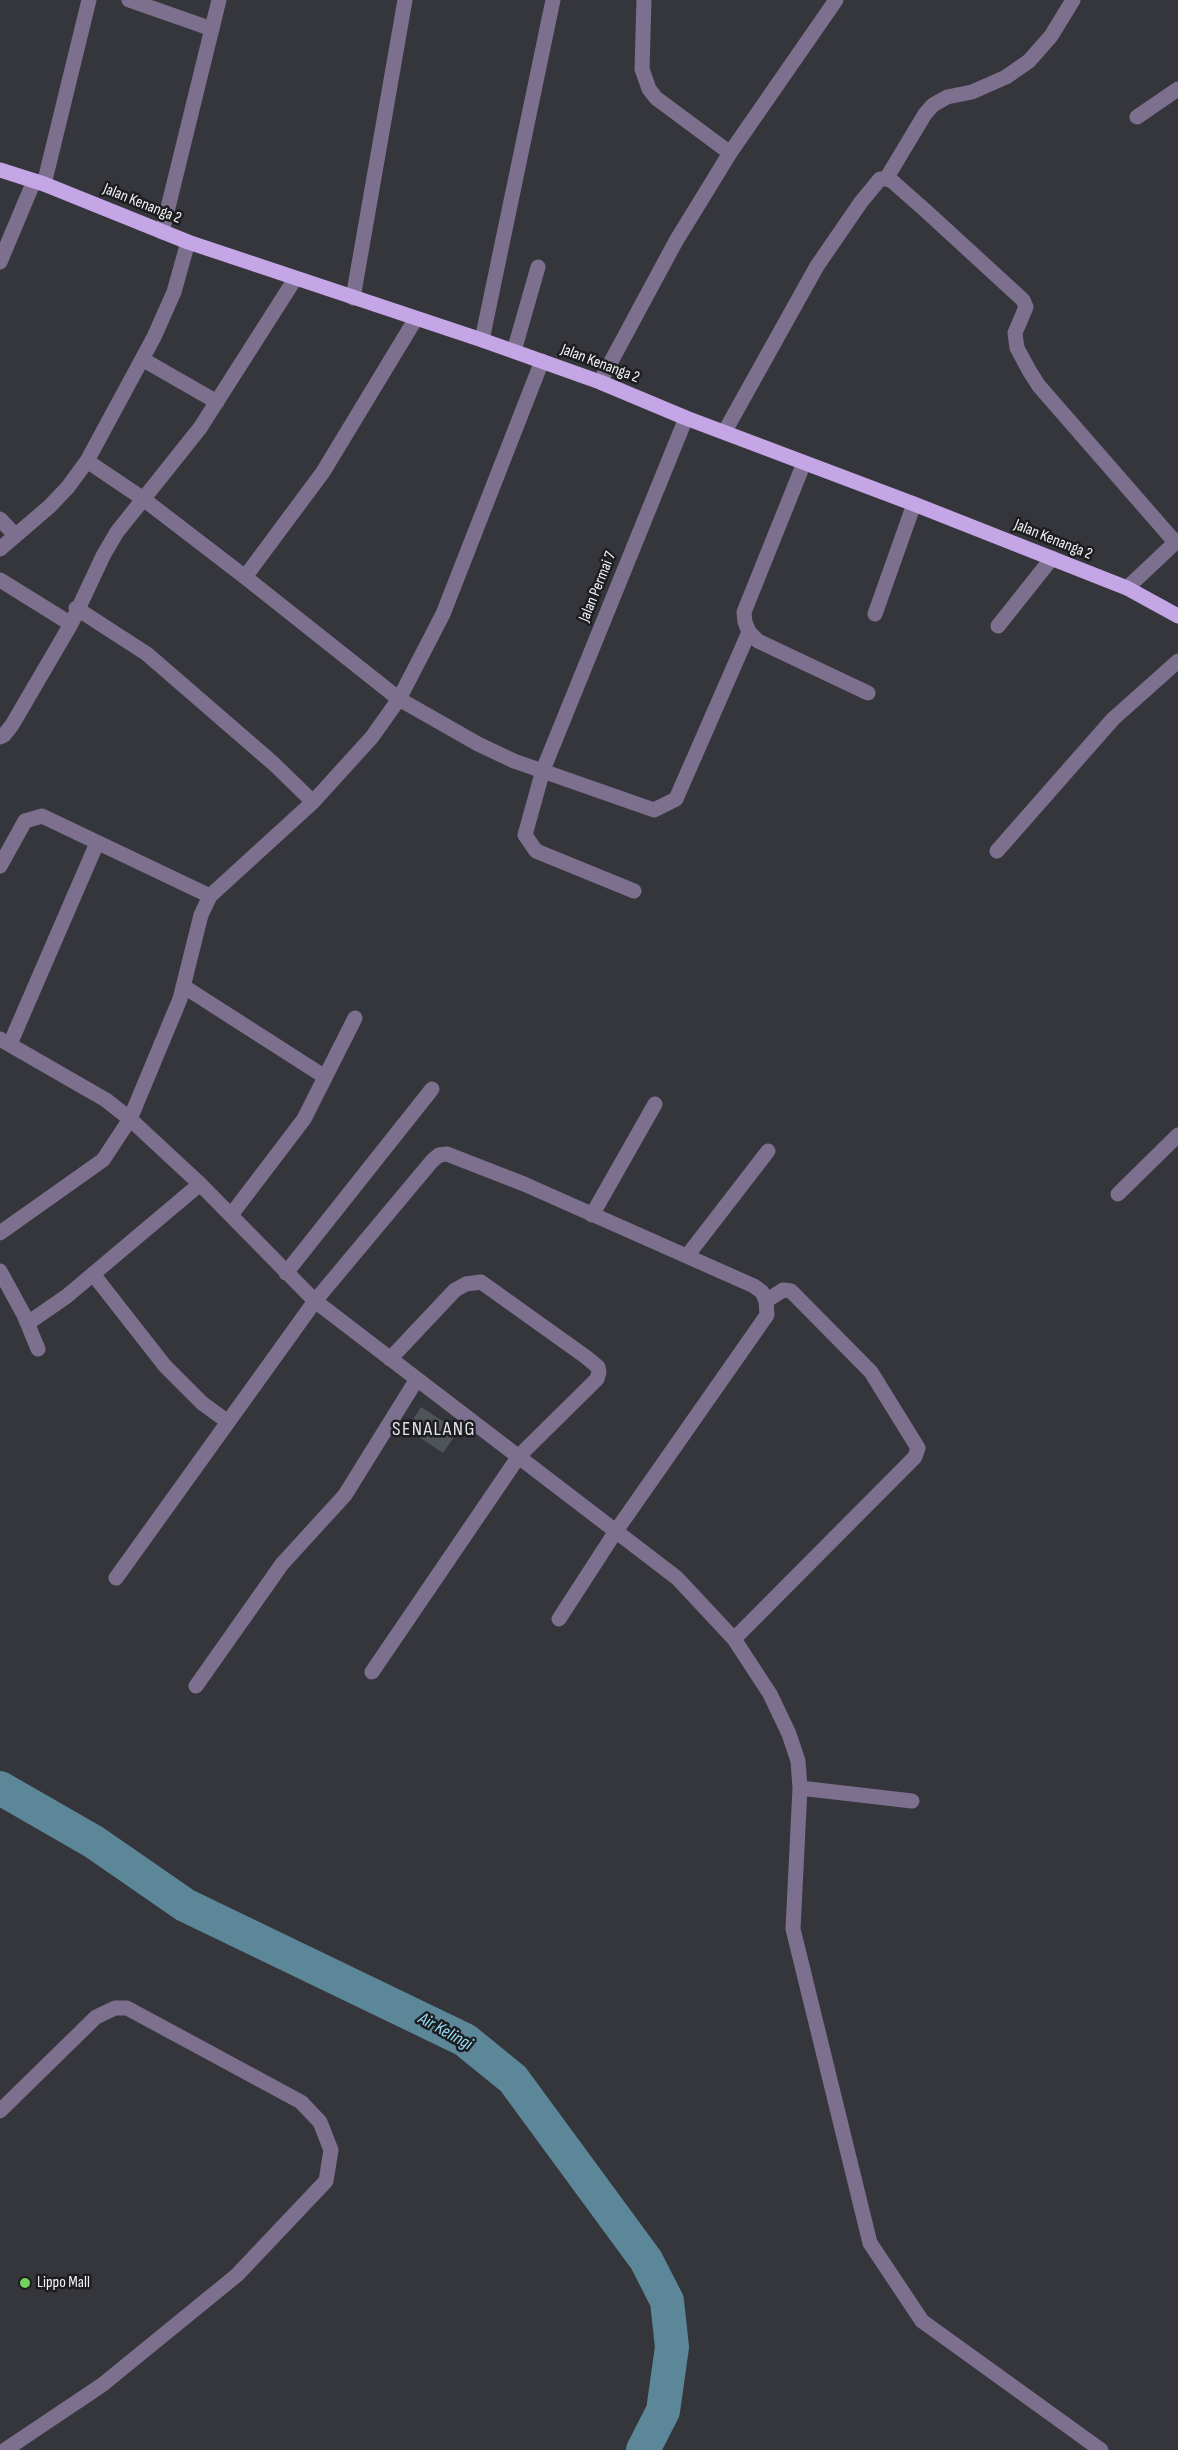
<!DOCTYPE html>
<style>
body{margin:0}
canvas{display:block;background:#35363b}
</style>
<canvas width="1178" height="2450"></canvas>
<script>
const g = document.querySelector('canvas').getContext('2d');
g.lineJoin = 'round';
function shape(rows) {
  const path = new Path2D();
  for (const r of rows) {
    path.moveTo(r[0], r[1]);
    for (let i = 2; i < r.length; i += 2) path.lineTo(r[i], r[i + 1]);
  }
  return path;
}
function strokePath(path, color, width, dash) {
  g.strokeStyle = color;
  g.lineWidth = width;
  g.lineCap = dash ? 'butt' : 'round';
  g.setLineDash(dash || []);
  g.stroke(path);
}
function paint(path, color) {
  g.fillStyle = color;
  g.fill(path, 'evenodd');
}
function write(font, color, halo, rows, align = 'center') {
  g.font = font + ' "Sofia Sans Condensed",sans-serif';
  g.lineWidth = 5;
  g.setLineDash([]);
  g.textBaseline = 'middle';
  g.strokeStyle = halo;
  g.fillStyle = color;
  for (const [text, x, y, turn = 0] of rows) {
    g.save();
    g.translate(x, y);
    g.rotate((+turn || 0) * Math.PI / 180);
    g.textAlign = isNaN(turn) ? turn : align;
    if (halo) g.strokeText(text, 0, 0);
    g.fillText(text, 0, 0);
    g.restore();
  }
}
strokePath(shape([
 [0,1788,94,1842,185,1905,465,2040,513,2079,646,2260,667,2301,672,2347,663,2411,643,2450]
]), '#5c8798', 34);
paint(shape([
 [421,1407,458,1431,443,1453,407,1429]
]), '#4f5458');
strokePath(shape([
 [129,0,212,29],
 [644,0,642,69,649,89,656,98,730,153],
 [1137,117,1178,89],
 [886,179,925,114,933,105,947,97,972,92,1006,77,1029,61,1051,36,1073,0],
 [44,184,89,0],
 [162,232,219,0],
 [0,262,34,181],
 [353,298,405,0],
 [482,340,553,0],
 [514,351,538,267],
 [142,359,217,402],
 [600,382,676,241,730,153,836,0],
 [725,431,817,266,861,202,880,179,886,179,892,181,926,211,1023,300,1026,307,1015,333,1017,348,1030,372,1039,386,1175,542],
 [87,461,142,498,245,577,399,699,478,744,514,761,654,810,676,799,749,632],
 [804,463,744,612,745,622,749,632,758,641,868,693],
 [0,519,15,535],
 [0,549,50,506,68,487,87,461,154,337,174,292,188,242],
 [245,577,323,472,415,320],
 [0,580,71,624],
 [1127,588,1178,540],
 [76,608,147,654,274,764,313,802],
 [875,614,914,504],
 [998,626,1052,558],
 [0,737,4,735,12,725,71,624,104,554,117,532,200,428,295,279],
 [997,851,1113,719,1178,661],
 [0,866,25,821,42,816,210,896],
 [634,891,536,851,525,835,543,770,686,418],
 [183,986,325,1077],
 [0,1039,106,1100,130,1119,200,1184,315,1301,677,1578,734,1639,770,1694,789,1734,798,1761,800,1788,793,1929,870,2243,922,2321,1101,2450],
 [10,1044,97,843],
 [1118,1194,1178,1135],
 [231,1215,304,1119,355,1018],
 [592,1215,655,1104],
 [0,1233,103,1160,130,1119,180,999,201,915,210,896,313,802,372,737,399,699,443,614,542,361],
 [687,1256,768,1151],
 [0,1271,24,1315,38,1349],
 [286,1273,432,1089],
 [93,1274,165,1366,202,1403,228,1422],
 [28,1323,67,1296,200,1184],
 [116,1578,315,1301,432,1161,439,1155,447,1154,524,1184,754,1286,762,1292,766,1301,767,1315,616,1531,559,1619],
 [734,1639,915,1457,918,1448,871,1372,791,1291,783,1290,766,1301],
 [372,1672,519,1456,597,1379,599,1372,598,1367,586,1357,481,1282,466,1284,455,1290,390,1359],
 [196,1686,282,1564,345,1495,417,1379],
 [800,1788,912,1801],
 [0,2111,96,2017,115,2008,127,2008,301,2102,320,2122,331,2150,326,2181,237,2275,102,2385,5,2450]
]), '#7d6f8e', 15);
strokePath(shape([
 [0,170,44,184,188,242,482,340,600,382,686,418,914,504,1127,588,1178,616]
]), '#c4a5e6', 15);
for (const [x, y, r, color] of [
 [25,2283,6,"#6fd360"]
]) {
  const dot = new Path2D();
  dot.arc(x, y, r, 0, 2 * Math.PI);
  g.fillStyle = color;
  g.fill(dot);
  strokePath(dot, '#1d1d20', 2);
}
write('16px', '#f2f3f7', '#1d1d20', [
 ["Jalan Kenanga 2",142,204,22],
 ["Jalan Kenanga 2",600,364,21],
 ["Jalan Kenanga 2",1053,540,22],
 ["Jalan Permai 7",598,587,-68]
]);
write('16px', '#f2f3f7', '#1d1d20', [
 ["Lippo Mall",37,2283]
], 'left');
write('italic 18px', '#93ddf9', '#1d1d20', [
 ["Air Kelingi",445,2032,29]
]);
g.letterSpacing = '1.5px';
write('20px', '#e2e4eb', '#1d1d20', [
 ["SENALANG",434,1430]
]);
g.letterSpacing = '0px';
</script>
